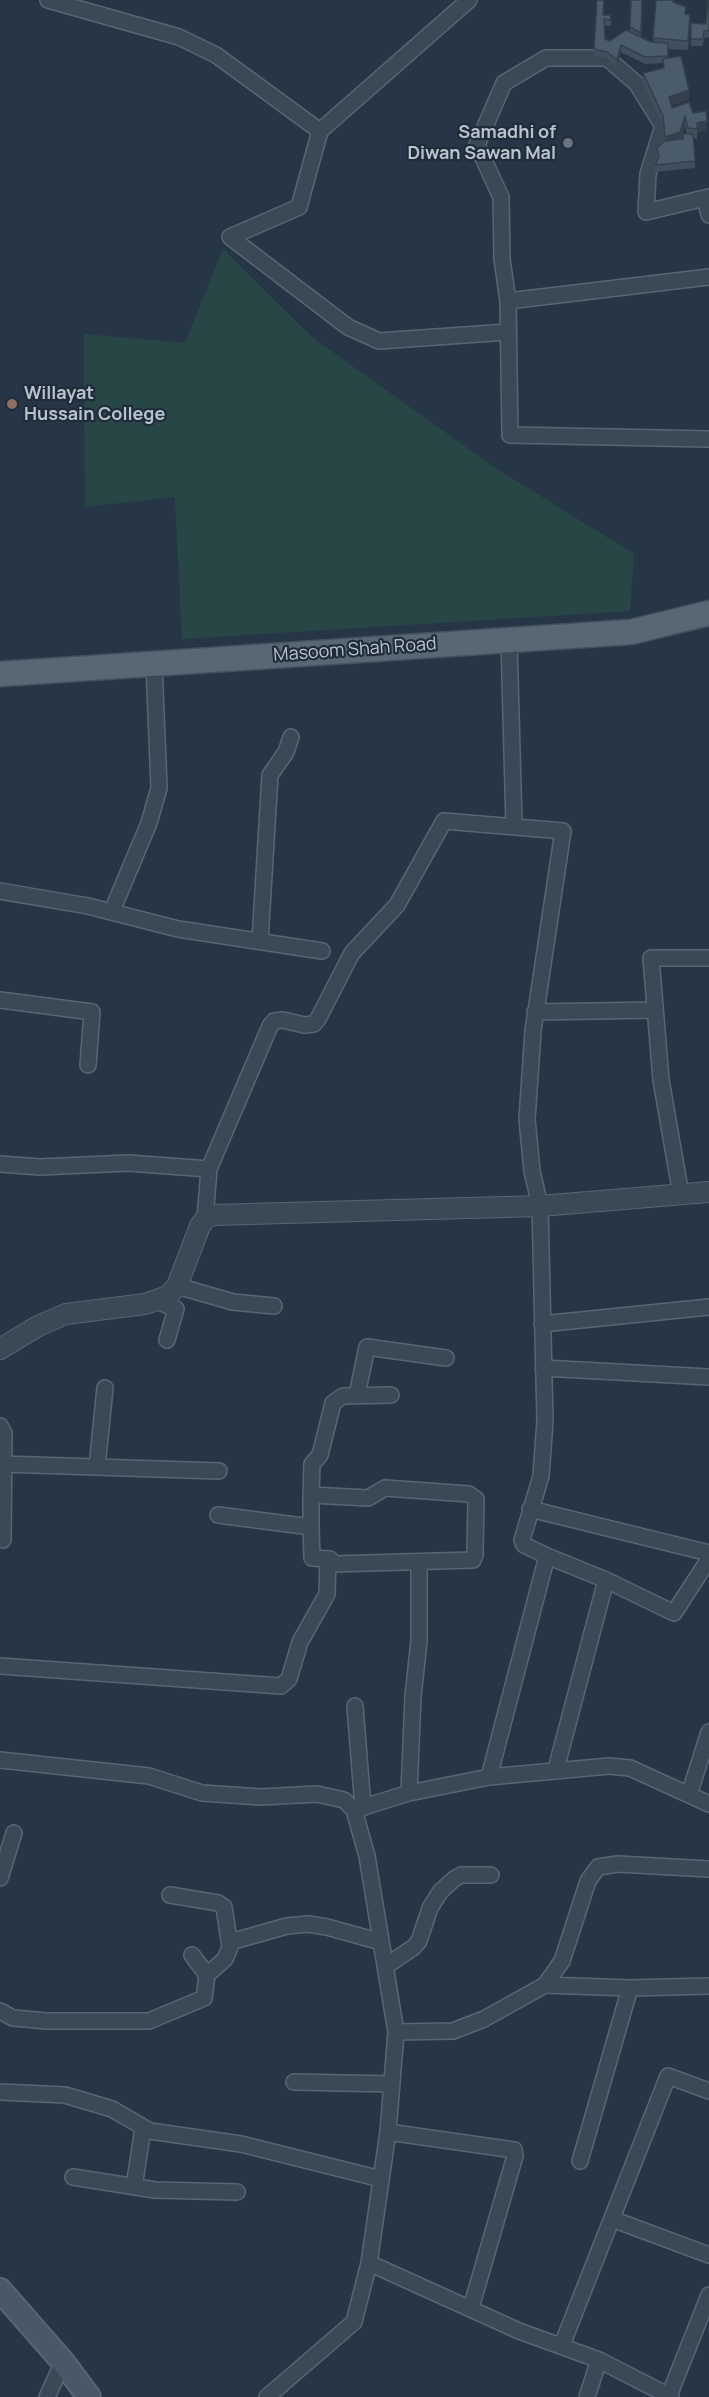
<!DOCTYPE html>
<style>
body{margin:0}
canvas{display:block;background:#263646}
</style>
<canvas width="709" height="2397"></canvas>
<script>
const g = document.querySelector('canvas').getContext('2d');
g.lineJoin = 'round';
function paint(path, color) {
  g.fillStyle = color;
  g.fill(path, 'evenodd');
}
function shape(rows) {
  const path = new Path2D();
  for (const r of rows) {
    path.moveTo(r[0], r[1]);
    for (let i = 2; i < r.length; i += 2) path.lineTo(r[i], r[i + 1]);
  }
  return path;
}
function strokePath(path, color, width, dash) {
  g.strokeStyle = color;
  g.lineWidth = width;
  g.lineCap = dash ? 'butt' : 'round';
  g.setLineDash(dash || []);
  g.stroke(path);
}
function write(font, color, halo, rows, align = 'center') {
  g.font = font + ' Manrope,sans-serif';
  g.lineWidth = 4.5;
  g.setLineDash([]);
  g.textBaseline = 'middle';
  g.strokeStyle = halo;
  g.fillStyle = color;
  for (const [text, x, y, turn = 0] of rows) {
    g.save();
    g.translate(x, y);
    g.rotate((+turn || 0) * Math.PI / 180);
    g.textAlign = isNaN(turn) ? turn : align;
    if (halo) g.strokeText(text, 0, 0);
    g.fillText(text, 0, 0);
    g.restore();
  }
}
paint(shape([
 [223,249,313,338,494,467,634,554,630,611,182,639,175,497,85,507,84,334,185,343]
]), '#284646');
const minor = shape([
 [48,0,179,37,216,55,320,131],
 [469,0,320,131,299,207,230,237,348,327,379,341,507,332],
 [709,197,646,212,648,174,663,126,637,84,607,58,546,58,504,83,477,145,501,197,502,259,508,301,510,435,709,439],
 [705,198,709,215],
 [508,301,709,277],
 [509,640,514,826],
 [0,891,88,906,178,929,322,951],
 [112,911,149,823,159,788,154,664],
 [260,941,270,775,286,752,291,737],
 [0,1000,92,1012,88,1065],
 [535,1012,655,1010],
 [0,1164,40,1167,128,1163,209,1169],
 [681,1195,661,1080,651,958,709,958],
 [205,1219,209,1169,270,1026,274,1021,283,1020,304,1025,314,1024,318,1019,352,953,397,905,444,821,563,831,533,1031,527,1119,532,1171,540,1206,545,1421,541,1476,522,1540,524,1545,547,1556,606,1580,674,1613,709,1559],
 [177,1286,233,1302,274,1306],
 [157,1301,176,1309,167,1340],
 [542,1324,709,1307],
 [543,1368,709,1377],
 [357,1395,367,1347,446,1358],
 [0,1426,4,1433,3,1540],
 [3,1464,219,1471],
 [97,1467,105,1388],
 [311,1495,368,1498,385,1488,469,1494,476,1499,475,1555,473,1560,334,1564,330,1559,312,1558,311,1527,311,1495,312,1464,320,1455,333,1403,343,1396,391,1395],
 [530,1509,709,1553],
 [218,1515,311,1527],
 [0,1666,281,1686,289,1679,300,1642,327,1594,328,1559],
 [355,1706,363,1808],
 [0,1760,149,1776,202,1793,261,1797,317,1794,344,1800,354,1810,367,1856,396,2032,388,2132,369,2263,354,2322,267,2397],
 [556,1769,606,1580],
 [489,1777,547,1556],
 [409,1793,413,1696,419,1641,419,1562],
 [689,1795,709,1732],
 [354,1810,409,1793,489,1777,609,1766,630,1768,709,1804],
 [0,1878,14,1833],
 [170,1895,218,1903,224,1907,230,1947,225,1959,207,1975],
 [230,1942,287,1926,308,1924,327,1927,381,1942],
 [386,1966,414,1947,419,1941,430,1908,440,1892,454,1879,461,1875,491,1875],
 [545,1985,562,1961,588,1881,598,1867,618,1864,709,1869],
 [0,2011,13,2018,47,2021,149,2021,204,1998,207,1975,192,1955],
 [396,2032,453,2031,484,2019,545,1985,630,1988,709,1986],
 [294,2082,392,2084],
 [0,2092,65,2095,112,2109,150,2131,241,2144,381,2179],
 [388,2132,514,2150,515,2156,471,2308],
 [580,2161,630,1988],
 [73,2177,155,2190,237,2192],
 [134,2187,143,2128],
 [612,2219,709,2255],
 [369,2263,519,2331,599,2360,671,2397],
 [562,2345,668,2076,709,2091],
 [669,2396,709,2295],
 [47,2397,63,2362],
 [587,2397,599,2360]
]);
const tertiary = shape([
 [0,1349,38,1326,66,1314,145,1304,168,1296,177,1286,200,1226,205,1219,213,1215,540,1206,709,1192]
]);
const secondary = shape([
 [0,2290,63,2362,89,2397]
]);
const primary = shape([
 [0,674,631,632,709,613]
]);
strokePath(minor, '#596672', 18);
strokePath(tertiary, '#596672', 22);
strokePath(secondary, '#596672', 26);
strokePath(primary, '#44515e', 27);
strokePath(minor, '#3b4855', 15);
strokePath(tertiary, '#3b4855', 20);
strokePath(secondary, '#495768', 22);
strokePath(primary, '#596775', 24);
paint(shape([
 [631,0,642,0,641,37,651,42,653,42,656,0,674,0,674,3,686,14,690,24,688,50,668,49,668,58,689,100,671,105,672,108,693,113,707,130,697,133,697,139,693,138,695,168,655,172,655,165,658,159,657,148,664,141,663,126,643,83,643,73,663,68,663,63,645,64,621,52,617,66,607,58,594,55,594,49,603,15,611,20,611,26,605,26,605,39,610,41,630,32],
 [685,125,687,134,683,139,681,140],
 [709,0,709,37,704,38,703,46,691,46,691,23,706,24]
]), '#404f5d');
paint(shape([
 [621,45,621,52,617,66,617,60],
 [689,90,689,100,669,106,669,97],
 [685,116,685,125,680,142,665,147,665,137],
 [707,121,707,130,697,133,697,123]
]), '#34404c');
const building = shape([
 [597,0,604,0,603,15,610,15,611,20,604,19,605,39,610,41,626,30,651,42,668,43,668,56,645,57,621,45,617,60,607,52,594,49,597,0],
 [631,0,642,0,641,33,630,27,631,0],
 [656,0,673,0,673,2,686,7,685,14,690,15,688,41,653,38,656,0],
 [708,0,709,0,709,31,704,31,703,39,691,39,691,23,706,24,708,0],
 [681,56,689,90,669,97,672,108,689,102,693,113,706,111,707,121,697,123,697,129,688,128,685,116,680,132,665,137,663,116,643,73,664,68,663,59,681,56],
 [683,134,693,134,695,161,655,165,659,157,657,148,665,141,683,139,683,134]
]);
paint(building, '#4a5c6c');
strokePath(building, '#34404c', 1.5);
for (const [x, y, r, color] of [
 [568,143,6,"#6b7280"],
 [12,404,6,"#8d6e63"]
]) {
  const dot = new Path2D();
  dot.arc(x, y, r, 0, 2 * Math.PI);
  g.fillStyle = color;
  g.fill(dot);
  strokePath(dot, '#1f2d3a', 2);
}
write('bold 18px', '#b9c3ce', '#1f2d3a', [
 ["Samadhi of",556,133],
 ["Diwan Sawan Mal",556,154],
 ["Willayat",24,394,"left"],
 ["Hussain College",24,415,"left"]
], 'right');
write('18px', '#b9c3ce', '#1f2d3a', [
 ["Masoom Shah Road",355,650,-4]
]);
</script>
